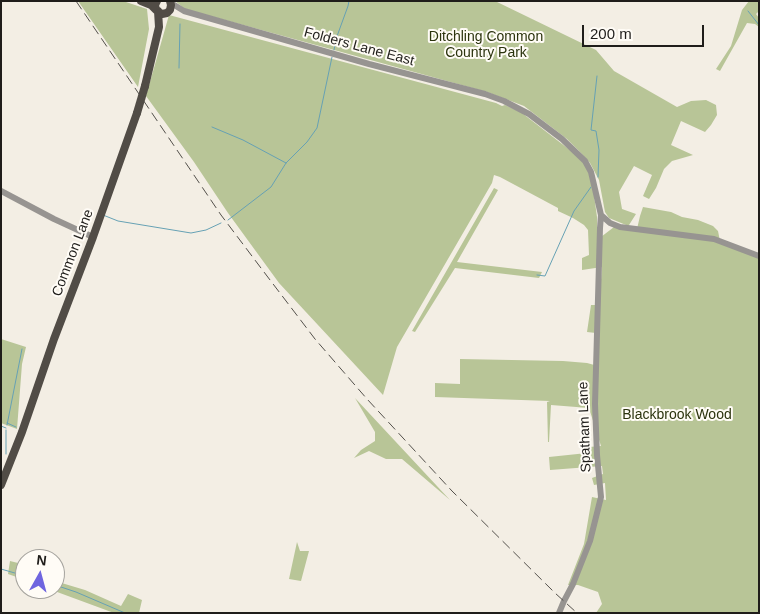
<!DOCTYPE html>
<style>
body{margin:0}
#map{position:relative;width:760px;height:614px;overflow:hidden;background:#f3eee4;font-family:Helvetica,sans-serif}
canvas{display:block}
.frame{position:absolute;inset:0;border:2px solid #1f1d1a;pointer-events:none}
.north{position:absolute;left:15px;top:549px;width:50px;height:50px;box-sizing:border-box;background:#fffcf6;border:1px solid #a5a39e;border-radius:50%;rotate:7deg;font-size:14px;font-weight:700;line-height:20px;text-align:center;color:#1f1d1a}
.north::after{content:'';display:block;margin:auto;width:18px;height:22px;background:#6f65df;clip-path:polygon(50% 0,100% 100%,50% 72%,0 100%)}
.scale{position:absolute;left:582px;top:25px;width:122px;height:22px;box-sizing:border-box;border:2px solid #1f1d1a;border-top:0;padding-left:6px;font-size:15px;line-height:18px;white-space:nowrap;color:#1f1d1a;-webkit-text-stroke:4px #fffcf6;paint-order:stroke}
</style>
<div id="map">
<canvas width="760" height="614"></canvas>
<div class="frame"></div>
<div class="north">N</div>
<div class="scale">200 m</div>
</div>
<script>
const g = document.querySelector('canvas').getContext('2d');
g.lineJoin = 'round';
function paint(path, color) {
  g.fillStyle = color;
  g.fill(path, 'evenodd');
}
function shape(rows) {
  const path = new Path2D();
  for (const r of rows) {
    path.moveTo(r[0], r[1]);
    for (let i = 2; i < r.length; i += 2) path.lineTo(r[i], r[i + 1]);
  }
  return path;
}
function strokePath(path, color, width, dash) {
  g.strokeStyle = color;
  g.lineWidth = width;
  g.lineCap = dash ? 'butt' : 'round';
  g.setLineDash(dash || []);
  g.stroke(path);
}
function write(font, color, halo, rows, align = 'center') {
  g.font = font + ' Helvetica,sans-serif';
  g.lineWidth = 4;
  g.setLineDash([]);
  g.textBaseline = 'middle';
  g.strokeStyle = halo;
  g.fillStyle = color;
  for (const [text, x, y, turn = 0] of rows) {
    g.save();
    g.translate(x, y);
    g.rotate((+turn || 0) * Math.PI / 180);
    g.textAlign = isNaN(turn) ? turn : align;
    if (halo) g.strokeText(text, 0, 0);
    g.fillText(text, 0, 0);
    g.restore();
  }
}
paint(shape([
 [78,1,123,1,147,9,149,29,138,87],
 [175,1,495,1,596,50,614,71,677,107,691,101,706,100,716,105,717,115,711,125,705,132,681,121,671,145,693,155,672,161,664,169,656,188,649,199,643,196,652,175,634,166,619,192,622,209,636,214,629,225,626,225,609,218,605,212,599,180,590,163,580,152,567,139,524,106,487,92,185,9],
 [749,1,759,1,759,11,756,14,759,18,759,27,755,24,747,23,720,71,716,69,731,46,742,10],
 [169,15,496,103,502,106,505,105,522,113,575,154,587,166,593,188,597,217,597,240,614,227,637,229,640,216,643,207,671,212,682,217,698,220,713,226,718,231,720,241,759,255,759,613,596,613,602,604,598,592,578,585,568,585,584,544,592,497,606,500,605,483,594,485,592,478,603,474,602,466,550,470,549,457,587,453,589,447,601,446,589,408,551,405,549,442,548,442,547,402,550,401,435,397,435,383,460,384,460,359,563,361,587,363,598,366,596,333,587,332,591,305,599,305,602,267,582,270,582,258,589,255,588,230,584,225,573,218,558,211,558,208,500,177,494,175,492,183,397,347,383,395,279,283,228,213,194,162,146,96],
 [494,188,498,190,457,262,542,272,539,278,455,268,415,332,412,331],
 [1,339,26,347,22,364,17,429,1,423],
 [355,398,450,500,402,459,386,459,369,451,354,458,361,450,375,441,375,432],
 [297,542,300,551,309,551,301,581,289,579],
 [10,561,18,563,21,571,25,572,25,580,8,574],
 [55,581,85,590,121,606,128,594,142,600,139,613,114,613,49,589,55,589]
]), '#b8c597');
strokePath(shape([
 [748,11,759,25],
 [334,50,336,39,348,6,349,1],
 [179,68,180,24],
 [597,76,591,130,596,131,599,150,598,177],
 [212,127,243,140,286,163],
 [103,215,118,221,191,233,206,230,221,223],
 [228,220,271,187,286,163,307,142,317,128,332,57],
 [537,275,545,276,574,211,591,187],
 [7,423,16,427],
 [7,425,22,349],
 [1,426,6,428],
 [6,454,6,430],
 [1,569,25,576],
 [55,585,76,592,125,613]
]), '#66a1b4', 1);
strokePath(shape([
 [171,3,184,11,369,64,485,94,504,101,529,114,562,139,585,161,591,172,601,215,610,223,620,227,714,239,759,256],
 [1,191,54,219,93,237],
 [559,613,564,601,573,584,590,541,601,497,597,455,595,404,600,228,601,215]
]), '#979491', 6);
strokePath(shape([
 [141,1,151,5,156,10],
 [157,1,155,5,156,10,162,14,167,13,170,10,171,5,170,1],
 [145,86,159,27,158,11],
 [1,485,22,432,54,339,93,237,137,113]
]), '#514c46', 8);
strokePath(shape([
 [76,1,221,215,267,276,315,339,367,399,452,491,555,593,577,613]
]), '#53504b', 1, [10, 5]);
strokePath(shape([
 [137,113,145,86]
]), '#514c46', 8);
write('14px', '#2b330d', '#fffcf6', [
 ["Ditchling Common",486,37],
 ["Country Park",486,53],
 ["Blackbrook Wood",677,415]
]);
write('14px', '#1f1d1a', '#fffcf6', [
 ["Folders Lane East",359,47,15],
 ["Common Lane",73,253,-69],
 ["Spatham Lane",585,427,-92]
]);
</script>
